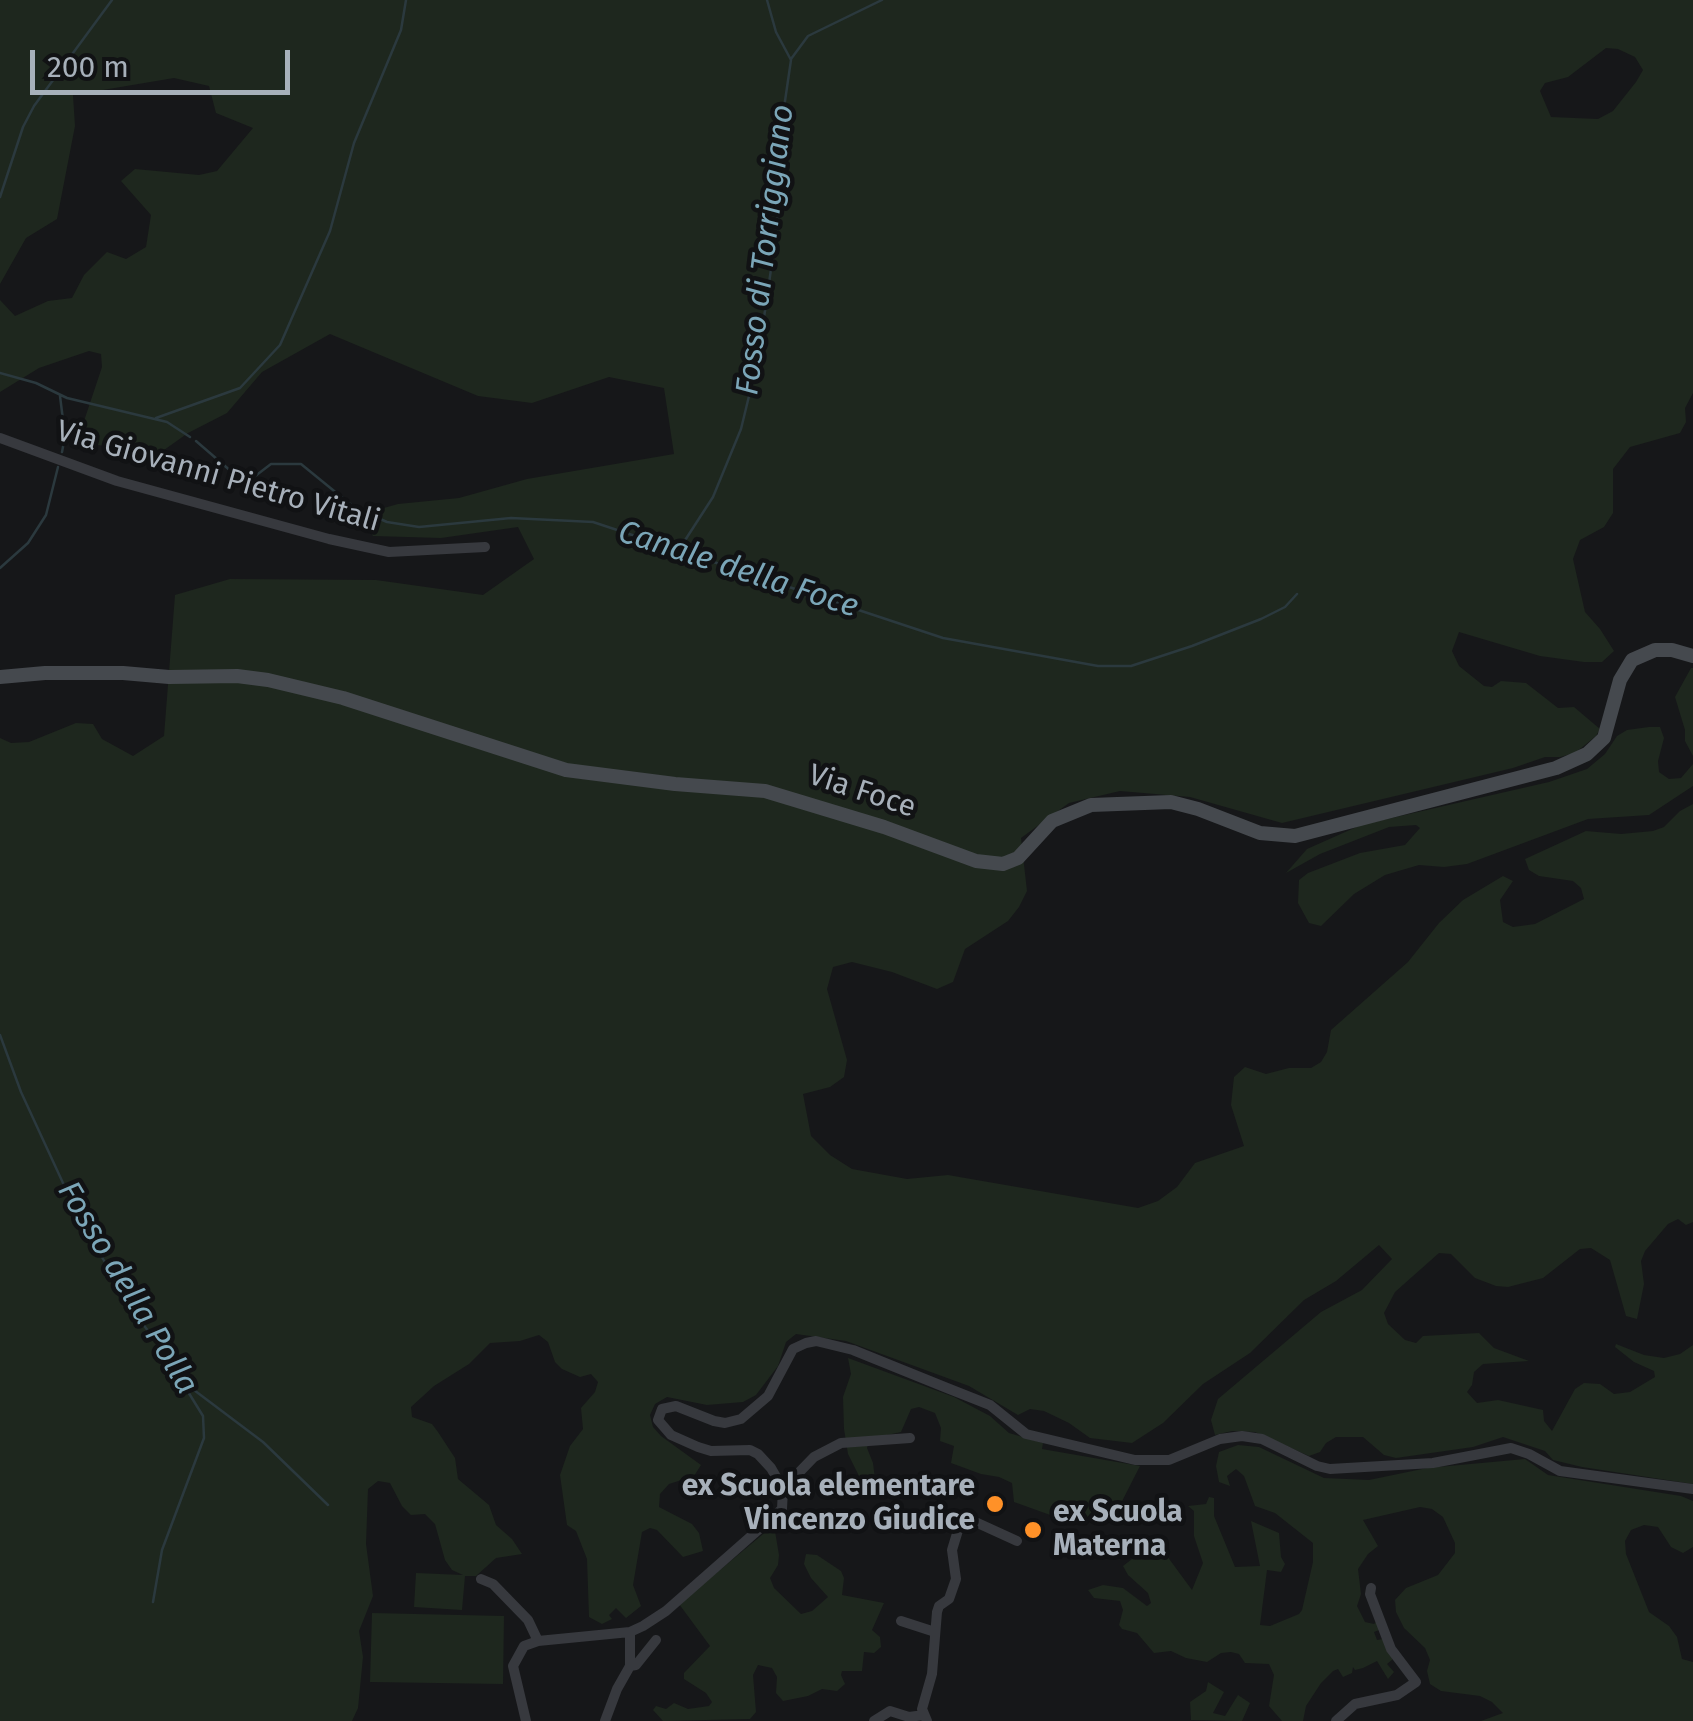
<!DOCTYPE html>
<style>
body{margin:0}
#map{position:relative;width:1693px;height:1721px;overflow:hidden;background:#161719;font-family:"Fira Sans",sans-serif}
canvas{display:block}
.scale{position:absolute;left:30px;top:50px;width:260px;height:45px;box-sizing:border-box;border:5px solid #a7b0ba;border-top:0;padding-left:12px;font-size:30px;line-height:35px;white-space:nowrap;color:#a7b0ba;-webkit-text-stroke:8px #111214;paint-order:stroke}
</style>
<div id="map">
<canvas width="1693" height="1721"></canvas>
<div class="scale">200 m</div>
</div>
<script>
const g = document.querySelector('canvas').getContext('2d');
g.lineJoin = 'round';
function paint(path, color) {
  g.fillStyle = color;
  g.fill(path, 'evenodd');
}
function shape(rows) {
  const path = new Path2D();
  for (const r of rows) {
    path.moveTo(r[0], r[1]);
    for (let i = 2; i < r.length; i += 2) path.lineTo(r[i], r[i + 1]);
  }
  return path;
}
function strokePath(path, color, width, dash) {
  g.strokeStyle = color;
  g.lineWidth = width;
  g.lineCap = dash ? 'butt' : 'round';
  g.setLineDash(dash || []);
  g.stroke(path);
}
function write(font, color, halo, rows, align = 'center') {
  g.font = font + ' "Fira Sans",sans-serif';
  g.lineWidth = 9;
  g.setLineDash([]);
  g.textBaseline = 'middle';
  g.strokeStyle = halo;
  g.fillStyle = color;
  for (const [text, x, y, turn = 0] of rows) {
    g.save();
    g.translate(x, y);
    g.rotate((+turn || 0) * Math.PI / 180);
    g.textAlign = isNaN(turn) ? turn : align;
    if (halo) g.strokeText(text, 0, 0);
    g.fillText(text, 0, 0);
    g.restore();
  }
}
paint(shape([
 [0,0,1693,0,1693,393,1685,408,1686,422,1680,433,1630,447,1613,469,1613,513,1604,527,1580,540,1573,559,1585,612,1600,629,1614,651,1602,662,1584,662,1540,656,1459,632,1452,651,1459,666,1484,686,1492,687,1501,681,1526,683,1558,708,1574,707,1600,729,1596,736,1575,753,1560,757,1545,757,1513,768,1282,823,1190,797,1120,791,1069,803,1021,838,1027,891,1019,907,1008,921,965,949,953,982,937,989,892,972,852,962,833,967,827,989,847,1060,844,1077,830,1087,803,1094,811,1136,830,1155,852,1169,907,1179,948,1175,1138,1208,1158,1201,1177,1187,1195,1163,1244,1146,1231,1105,1234,1077,1245,1067,1266,1074,1289,1068,1311,1068,1321,1062,1327,1052,1331,1030,1408,962,1439,923,1463,900,1503,876,1513,881,1500,900,1503,922,1513,927,1535,924,1584,899,1581,888,1573,881,1539,876,1529,870,1525,859,1586,831,1621,834,1653,831,1664,827,1680,811,1693,804,1693,1222,1686,1225,1678,1219,1668,1224,1645,1251,1641,1261,1644,1284,1637,1319,1626,1316,1610,1260,1591,1248,1580,1249,1543,1278,1508,1287,1496,1286,1475,1278,1451,1254,1439,1253,1395,1292,1384,1313,1388,1324,1405,1340,1416,1343,1423,1336,1479,1333,1494,1348,1529,1361,1483,1364,1474,1372,1472,1385,1467,1392,1477,1403,1498,1400,1543,1410,1544,1421,1552,1431,1575,1389,1584,1383,1600,1384,1614,1394,1630,1392,1655,1377,1654,1371,1634,1362,1615,1347,1616,1344,1644,1355,1664,1358,1680,1354,1693,1345,1693,1484,1582,1467,1553,1460,1545,1451,1503,1437,1473,1447,1396,1458,1384,1455,1363,1437,1336,1437,1326,1443,1320,1452,1309,1456,1255,1432,1232,1431,1215,1435,1211,1420,1218,1399,1321,1312,1362,1290,1392,1259,1379,1245,1336,1281,1304,1300,1250,1353,1203,1384,1163,1423,1132,1443,1090,1438,1069,1423,1044,1411,1030,1409,1018,1415,969,1386,846,1341,796,1334,786,1342,778,1366,756,1395,743,1402,707,1405,667,1397,655,1404,650,1415,653,1427,661,1436,701,1465,694,1476,669,1484,660,1494,659,1507,692,1524,699,1533,703,1551,683,1557,657,1530,650,1528,642,1532,633,1585,641,1606,626,1618,616,1608,609,1615,612,1619,602,1624,589,1617,587,1559,576,1531,567,1525,560,1475,570,1446,583,1429,581,1408,595,1392,598,1382,591,1374,580,1377,562,1369,555,1362,548,1342,539,1335,520,1341,490,1343,469,1364,434,1386,411,1407,412,1417,432,1424,438,1432,455,1458,458,1479,489,1505,496,1525,512,1539,522,1554,496,1558,476,1576,465,1576,462,1610,414,1607,416,1573,463,1575,452,1570,445,1560,435,1524,425,1514,411,1515,402,1506,390,1483,378,1481,368,1489,366,1544,373,1596,359,1631,363,1657,358,1708,352,1721,0,1721,0,738,11,743,29,742,76,723,93,724,102,739,133,756,164,736,175,595,230,579,376,580,483,595,534,559,518,527,441,538,373,536,359,515,398,504,459,498,527,479,674,454,664,388,609,377,532,403,478,396,330,334,262,372,227,413,188,433,157,455,92,444,87,438,82,427,102,367,101,354,89,351,39,368,0,392,0,300,15,316,48,301,72,298,84,275,107,252,126,259,146,247,151,215,121,181,135,169,199,175,217,171,253,128,216,113,209,86,174,78,73,95,75,126,57,219,26,238,0,284],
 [1606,48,1618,49,1635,57,1643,70,1636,82,1613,111,1598,119,1551,117,1540,91,1545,83,1568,77],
 [1691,668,1693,668,1693,756,1685,741,1685,730,1675,697],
 [1649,727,1660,727,1664,738,1658,761,1659,772,1669,779,1681,778,1693,764,1693,786,1649,815,1588,819,1467,864,1444,867,1419,865,1385,875,1354,894,1321,926,1309,923,1298,903,1299,880,1308,873,1360,853,1405,845,1420,828,1416,825,1389,827,1320,854,1286,873,1307,849,1361,825,1549,782,1587,769,1605,754,1617,736,1627,730],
 [848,1358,954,1397,990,1416,1009,1433,1043,1443,1042,1449,1140,1466,1117,1511,1093,1522,1067,1521,1014,1502,1012,1483,999,1477,981,1474,951,1463,954,1446,940,1441,941,1428,935,1413,919,1407,911,1409,901,1432,869,1439,867,1448,873,1463,875,1479,861,1480,848,1454,844,1429,843,1397,851,1374],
 [1238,1445,1259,1447,1324,1478,1369,1480,1427,1468,1525,1459,1548,1475,1681,1496,1693,1501,1693,1547,1683,1553,1671,1547,1658,1527,1644,1525,1631,1530,1625,1541,1626,1554,1649,1612,1669,1626,1677,1637,1682,1659,1693,1662,1693,1721,1481,1721,1503,1713,1492,1702,1480,1696,1441,1691,1430,1684,1427,1671,1430,1660,1425,1648,1404,1628,1396,1612,1395,1600,1406,1588,1438,1575,1455,1553,1455,1543,1443,1517,1432,1509,1420,1507,1363,1520,1378,1546,1368,1554,1358,1569,1361,1594,1357,1606,1365,1622,1374,1624,1379,1619,1379,1630,1374,1632,1377,1640,1383,1639,1393,1659,1387,1664,1394,1672,1388,1679,1377,1661,1363,1668,1355,1670,1353,1667,1352,1673,1343,1677,1338,1669,1333,1671,1321,1683,1306,1706,1303,1721,1282,1721,1269,1706,1274,1675,1269,1664,1245,1663,1239,1654,1231,1652,1221,1653,1207,1662,1186,1658,1171,1651,1154,1653,1137,1633,1122,1629,1119,1625,1123,1610,1120,1601,1094,1598,1088,1590,1103,1585,1123,1588,1147,1606,1151,1603,1148,1593,1128,1575,1123,1566,1132,1559,1157,1560,1167,1556,1192,1590,1203,1563,1194,1536,1194,1511,1188,1506,1206,1504,1209,1497,1214,1498,1214,1516,1235,1567,1260,1566,1251,1521,1279,1533,1281,1557,1285,1564,1281,1572,1267,1570,1260,1625,1270,1626,1299,1614,1302,1610,1313,1562,1313,1543,1275,1513,1255,1506,1244,1476,1236,1469,1227,1476,1230,1486,1219,1482,1216,1466,1219,1452],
 [774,1525,779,1555,778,1565,770,1578,774,1588,801,1614,812,1611,828,1597,811,1578,804,1564,806,1554,817,1555,841,1571,844,1578,842,1595,884,1603,872,1630,880,1637,881,1647,874,1653,864,1652,862,1671,842,1671,841,1675,845,1684,837,1691,822,1689,808,1696,783,1701,776,1693,777,1677,772,1668,758,1665,753,1675,756,1712,750,1719,663,1721,653,1710,656,1706,666,1709,674,1703,688,1709,709,1706,712,1702,706,1693,684,1679,684,1673,710,1646,679,1604],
 [372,1613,504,1616,503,1684,370,1682],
 [1208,1682,1224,1692,1213,1713,1225,1716,1238,1695,1250,1703,1242,1721,1191,1720,1190,1702,1206,1691]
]), '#1e271e');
strokePath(shape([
 [791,59,808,36,882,0],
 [0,197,23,127,34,106,112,0],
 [0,373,36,383,67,398,167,422,190,437],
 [60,396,65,436,62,452],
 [156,418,240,388,280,345,330,231,354,143,401,30,406,0],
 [196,441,240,479,250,480,271,464,301,464,355,508,387,522,419,527,511,518,593,522,943,638,1098,666,1131,666,1192,646,1261,619,1285,607,1297,594],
 [680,548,713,497,741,429,758,359,778,221,773,183,791,60,776,32,767,0],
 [0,568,28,543,46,515,58,467],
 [0,1035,21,1092,75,1209,130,1307,161,1348,203,1416,204,1438,162,1550,153,1602],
 [182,1381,263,1442,328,1505]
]), '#2b393e', 2.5);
strokePath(shape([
 [0,438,117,481,329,539,389,552,485,547],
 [783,1489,814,1457,841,1443,910,1438],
 [481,1579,493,1584,528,1620,538,1641],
 [901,1621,935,1632],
 [630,1666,636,1665,656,1640],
 [526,1721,513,1666,524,1646,538,1641,630,1632,643,1626,666,1611,782,1509,783,1489,771,1468,758,1454,750,1450,711,1451,698,1447,671,1435,658,1420,662,1409,676,1406,714,1421,725,1423,741,1419,768,1396,793,1349,806,1343,816,1341,853,1350,947,1388,990,1405,1026,1434,1135,1460,1169,1460,1220,1439,1242,1436,1262,1439,1317,1466,1330,1469,1433,1463,1511,1448,1529,1454,1560,1471,1693,1489],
 [605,1721,617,1689,630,1666,630,1632],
 [874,1721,890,1711,909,1717,924,1715],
 [927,1721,922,1709,932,1674,937,1612,939,1606,949,1599,956,1579,952,1550,959,1527,963,1521,971,1520,1017,1541],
 [1336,1721,1355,1704,1397,1695,1416,1682,1391,1649,1370,1594,1371,1588]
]), '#37393e', 10);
strokePath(shape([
 [0,677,45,673,123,673,169,677,237,676,268,680,343,698,566,770,675,784,765,791,884,827,976,861,1003,864,1018,858,1052,821,1091,805,1171,802,1198,809,1260,833,1295,836,1556,768,1587,754,1604,738,1620,680,1632,660,1655,650,1672,650,1693,656]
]), '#45494e', 14);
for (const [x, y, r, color] of [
 [995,1504,10,"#ff9128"],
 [1033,1530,10,"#ff9128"]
]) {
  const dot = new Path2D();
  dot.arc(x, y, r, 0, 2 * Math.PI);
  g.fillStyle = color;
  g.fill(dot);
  strokePath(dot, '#111214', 4);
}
write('30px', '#a7b0ba', '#111214', [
 ["Via Giovanni Pietro Vitali",218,477,16],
 ["Via Foce",862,792,18]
]);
write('bold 30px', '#a7b0ba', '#111214', [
 ["ex Scuola elementare",975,1487],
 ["Vincenzo Giudice",975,1521],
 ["ex Scuola",1053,1513,"left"],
 ["Materna",1053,1547,"left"]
], 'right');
write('italic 32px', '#7ba6b8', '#111214', [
 ["Fosso di Torriggiano",766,250,-83],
 ["Canale della Foce",738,570,18],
 ["Fosso della Polla",127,1288,59]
]);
</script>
